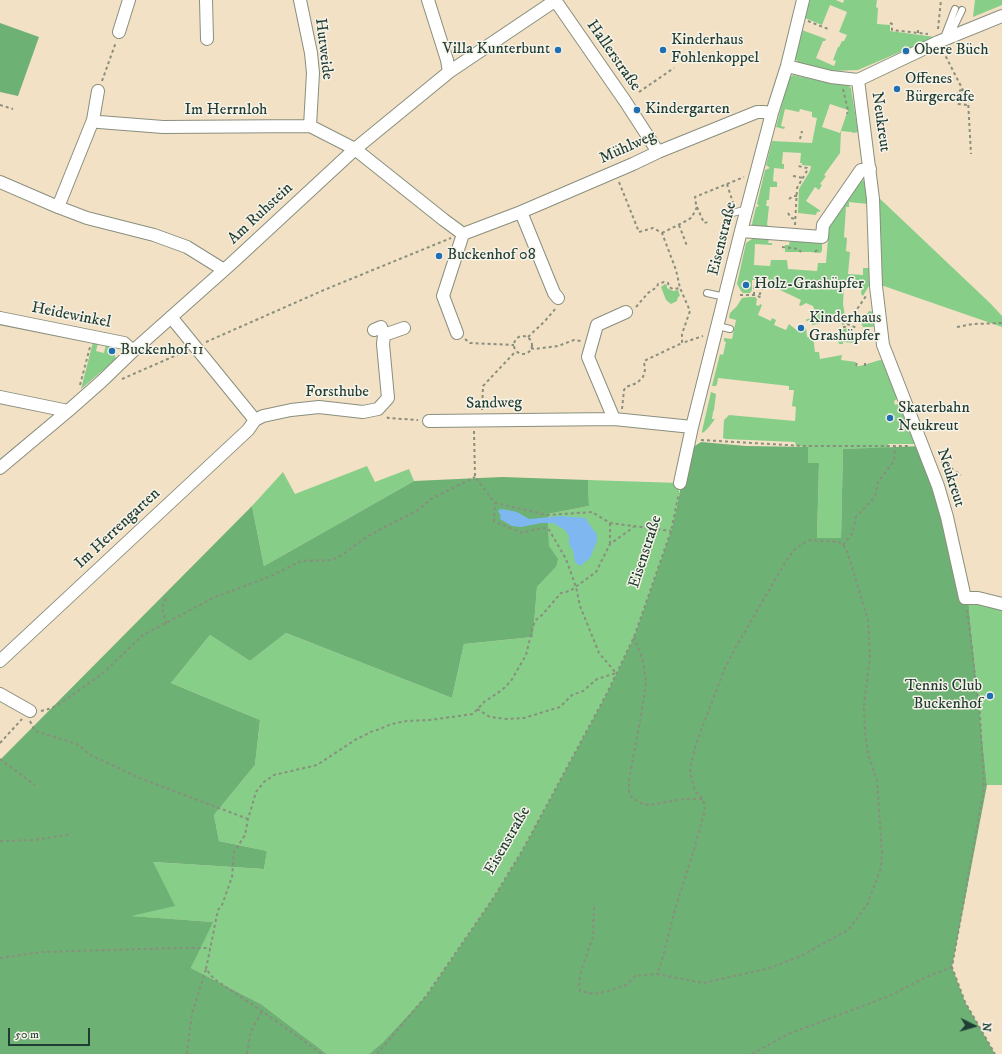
<!DOCTYPE html>
<meta charset="utf-8">
<style>
body{margin:0}
#map{position:relative;width:1002px;height:1054px;overflow:hidden;background:#f3e1c6;font-family:"IM FELL DW Pica",serif}
canvas{display:block}
.north{position:absolute;left:954px;top:1006px;width:40px;height:40px;-webkit-text-stroke:3px #f7f3e8;paint-order:stroke;rotate:95deg;font-size:11px;font-weight:700;line-height:16px;text-align:center;color:#1f3d34}
.north::after{content:'';display:block;margin:auto;width:14px;height:18px;background:#1f3d34;clip-path:polygon(50% 0,100% 100%,50% 72%,0 100%)}
.scale{position:absolute;left:8px;top:1028px;width:82px;height:18px;box-sizing:border-box;border:2px solid #1f3d34;border-top:0;padding-left:5px;font-size:12px;line-height:14px;white-space:nowrap;color:#1f3d34;-webkit-text-stroke:3px #f7f3e8;paint-order:stroke}
</style>
<div id="map">
<canvas width="1002" height="1054"></canvas>
<div class="north">N</div>
<div class="scale">50 m</div>
</div>
<script>
const g = document.querySelector('canvas').getContext('2d');
g.lineJoin = 'round';
function paint(path, color) {
  g.fillStyle = color;
  g.fill(path, 'evenodd');
}
function shape(rows) {
  const path = new Path2D();
  for (const r of rows) {
    if (r.length === 3) {
      path.moveTo(r[0] + r[2], r[1]);
      path.arc(r[0], r[1], r[2], 0, 2 * Math.PI);
      continue;
    }
    path.moveTo(r[0], r[1]);
    for (let i = 2; i < r.length; i += 2) path.lineTo(r[i], r[i + 1]);
  }
  return path;
}
function strokePath(path, color, width, dash) {
  g.strokeStyle = color;
  g.lineWidth = width;
  g.lineCap = dash ? 'butt' : 'round';
  g.setLineDash(dash || []);
  g.stroke(path);
}
function write(font, color, halo, rows, align = 'center') {
  g.font = font + ' "IM FELL DW Pica",serif';
  g.lineWidth = 3;
  g.setLineDash([]);
  g.textBaseline = 'middle';
  g.strokeStyle = halo;
  g.fillStyle = color;
  for (const [text, x, y, turn = 0] of rows) {
    g.save();
    g.translate(x, y);
    g.rotate((+turn || 0) * Math.PI / 180);
    g.textAlign = isNaN(turn) ? turn : align;
    if (halo) g.strokeText(text, 0, 0);
    g.fillText(text, 0, 0);
    g.restore();
  }
}
paint(shape([
 [810,0,836,0,843,3,844,0,877,0,876,7,878,8,877,24,890,25,890,31,935,37,858,70,832,71,799,64,795,58,802,30,826,39,825,41,823,41,816,58,834,66,836,61,833,60,838,47,839,47,842,41,844,41,847,35,839,32,847,12,830,5,822,25,805,18],
 [975,0,1002,0,1002,5,973,17],
 [793,75,830,83,845,83,851,88,858,132,854,133,851,132,841,131,840,153,824,175,826,176,820,184,822,185,819,190,815,187,806,201,821,211,817,212,816,215,798,213,799,189,810,171,811,166,802,165,802,163,800,163,801,153,783,152,782,164,784,164,784,169,774,168,773,181,777,182,777,187,770,187,769,200,767,200,766,206,769,206,767,225,769,226,769,231,752,226,752,224,756,207,759,206,757,204,765,170,770,168,766,165,772,141,812,143,817,118,812,117,812,112,800,109,799,112,785,109,781,126,785,127,784,129,776,127,789,78],
 [830,104,848,110,840,133,822,127],
 [861,180,865,181,868,204,849,202,849,207,846,207,844,237,847,238,846,251,850,252,848,274,863,275,863,268,870,268,870,284,863,296,861,294,862,286,844,285,843,304,846,322,843,325,842,325,841,313,826,315,827,322,812,325,812,323,805,320,811,318,814,315,815,311,813,306,806,303,801,306,799,305,801,300,778,289,780,285,772,282,769,283,769,279,752,280,752,290,750,293,743,293,741,291,737,284,746,243,752,239,769,239,768,243,772,243,772,245,755,244,754,265,770,266,771,260,787,260,788,269,817,271,818,263,826,263,829,227],
 [876,195,991,304,1002,316,1002,327,878,284],
 [790,241,822,243,822,251,820,253,810,252,785,252,785,245,789,245],
 [665,284,667,285,667,288,673,291,678,290,680,296,678,297,677,301,671,304,666,300,661,287],
 [750,297,755,297,757,299,756,305,759,306,760,304,762,305,758,315,771,321,772,318,776,320,774,325,786,330,789,324,799,332,802,326,806,328,807,337,813,336,815,352,819,352,820,359,842,355,841,360,856,362,855,366,860,366,880,360,885,361,899,398,894,401,895,405,902,402,917,444,888,444,889,448,843,449,841,538,817,538,819,463,808,463,808,447,796,446,795,442,726,439,723,438,724,420,729,415,795,421,796,407,792,406,794,390,789,390,789,386,718,378,717,384,716,386,712,386,720,354,723,355,726,342,724,341,724,338,732,339,736,320,729,318,730,313,737,306,742,298],
 [869,311,874,312,875,323,873,327,863,327,861,323],
 [851,328,852,337,855,338,855,343,843,342,843,344,839,344,838,341,843,341,843,329],
 [93,342,98,343,96,351,104,353,106,344,112,346,113,348,110,349,111,354,114,353,116,359,81,389],
 [711,392,716,394,714,410,713,412,712,419,715,419,709,427,704,432,702,433,702,431],
 [367,466,375,482,409,469,414,481,264,566,252,506,283,472,295,494],
 [588,480,680,483,678,502,671,531,634,637,606,695,522,851,494,897,426,996,383,1042,369,1054,327,1054,261,1004,191,968,212,922,129,916,153,862,264,869,267,851,219,841,214,815,255,765,260,720,171,683,210,635,250,661,286,633,452,698,464,644,533,637,537,587,556,567,549,546,548,514,589,506],
 [968,598,1002,607,1002,785,987,785]
]), '#87ce89');
paint(shape([
 [0,23,39,37,18,96,0,92],
 [701,442,746,446,808,447,808,463,819,463,817,538,841,538,843,449,923,446,968,598,987,785,952,967,965,1002,995,1054,369,1054,383,1042,426,996,494,897,522,851,606,695,634,637,671,531,678,502,687,451],
 [502,477,588,480,589,506,548,514,549,546,558,559,556,567,537,587,533,637,464,644,452,698,286,633,250,661,210,635,171,683,260,720,255,765,214,815,219,841,267,851,264,869,153,862,175,906,131,916,213,922,191,968,261,1004,327,1054,0,1054,0,760,252,506,264,566,414,481]
]), '#6db175');
paint(shape([
 [502,509,517,512,529,519,562,516,585,518,597,535,597,541,590,558,580,566,575,562,573,551,569,544,569,536,565,530,553,523,541,523,521,527,512,526,500,519]
]), '#7fb8f0');
strokePath(shape([
 [500,511,501,513]
]), '#7fb8f0', 3.5);
const service = shape([
 [953,36,952,31,962,10],
 [944,39,945,35,955,9],
 [729,214,747,209],
 [707,293,725,297],
 [718,326,730,329]
]);
const minor = shape([
 [206,0,207,39],
 [300,0,311,53,313,73,310,126],
 [428,0,447,60,449,72],
 [555,0,625,101,658,152],
 [119,32,129,0],
 [787,66,831,77,858,80,938,42,1002,16],
 [858,80,873,199,876,286,883,345,938,486,947,517,965,598,978,598,1002,604],
 [93,120,98,91],
 [0,182,58,207],
 [521,212,554,293,558,298],
 [741,231,822,237,823,225,861,170,870,169],
 [224,270,187,247,154,235,87,218,58,207,93,120,99,122,163,127,310,126,355,149,444,220,463,234,521,212,633,164,658,152,757,112,763,112,772,113],
 [171,317,255,420],
 [0,318,124,343,133,351],
 [457,333,443,296,463,234],
 [384,335,404,328],
 [0,397,68,411],
 [614,419,588,357,597,325,626,312],
 [429,421,614,419,692,427],
 [0,468,68,411,102,381,133,351,233,262,355,149,449,72,556,0],
 [680,483,692,427,741,231,772,113,787,66,803,0],
 [0,661,248,430,255,420,263,416,291,410,319,407,363,412,378,409,388,398,383,344,384,335,381,327,374,330],
 [0,694,30,711]
]);
strokePath(service, '#898f7d', 8);
strokePath(minor, '#898f7d', 14);
strokePath(shape([
 [808,21,828,29,829,28],
 [890,23,892,24,892,30,928,34],
 [938,29,941,0],
 [918,33,918,28],
 [943,51,968,100,971,154],
 [102,81,116,42],
 [843,89,848,110,847,114],
 [962,90,958,91,957,104,968,105],
 [639,92,674,68],
 [931,102,957,98],
 [0,105,13,109],
 [800,139,802,131],
 [793,176,803,178],
 [619,182,639,232,653,228,662,233,676,270,680,288,690,311,682,334,682,343,703,336],
 [727,184,734,206],
 [789,199,793,196,797,196],
 [697,207,704,223,708,222],
 [788,213,791,218,796,219],
 [679,225,687,246],
 [795,225,797,188,808,169,807,168,798,166],
 [662,233,688,220,692,217,697,207,695,200,695,197,744,177],
 [782,247,798,249,801,252],
 [815,252,817,250,818,247],
 [740,295,755,295,762,298],
 [754,295,754,287,755,285,761,285,762,289,759,296],
 [636,307,648,293,657,287,658,284,664,282,668,283,669,287,673,289,680,288],
 [847,324,857,328],
 [843,327,845,327,866,296],
 [957,327,973,324,1002,323],
 [523,345,9],
 [528,337,545,321,556,308],
 [465,339,470,343,514,345],
 [206,342,324,290,451,238],
 [531,348,534,349,558,346,574,340,581,341],
 [856,366,857,362],
 [865,366,865,363],
 [122,379,186,351],
 [80,385,90,347],
 [622,409,624,390,626,387,637,383,643,377,645,370,644,362,646,360,682,343],
 [482,410,483,386,516,351],
 [387,417,388,418,418,420],
 [474,431,475,477,495,503,548,515,592,512,610,523,671,531],
 [701,440,804,446,910,446],
 [941,461,961,475],
 [610,544,610,523],
 [843,545,852,534,856,517,872,500,875,496,878,482,894,461,895,447],
 [967,610,980,715,984,788,952,967,965,1002,995,1054],
 [166,624,162,608,166,598],
 [634,637,643,661,646,683,641,716,629,780,629,791,632,798,643,804,650,805,683,799,703,799,705,810,693,853,675,909,663,957,657,974,703,983,766,969,799,957,848,930,867,905,881,868,882,853,877,781,868,754,865,731,864,706,870,656,868,620,847,551,843,545,839,542,810,540,802,544,794,550,786,561,737,645,724,670,696,744,692,760,690,772,695,791,703,799],
 [477,709,490,717,507,719,524,718,537,714,560,707,572,695,583,691,597,679,616,673,599,653,580,606,576,587,566,559,548,528,536,529,522,533,494,521,495,503],
 [41,711,52,708,64,701,102,674,143,635,215,597,269,577,301,561,332,560,342,555,368,536,418,510,431,499,475,477],
 [30,721,35,731,77,744,90,755,142,779,248,819],
 [0,743,22,719],
 [0,759,35,785],
 [0,841,35,840,71,834],
 [594,907,593,937,581,971,579,985,580,991,594,994,608,991,626,985,635,976,657,974],
 [0,958,42,952,178,948,210,948],
 [206,969,218,910,222,905,232,877,234,852,245,835,248,819,256,792,264,782,274,775,317,765,358,738,364,736,370,732,380,729,391,724,407,721,430,720,473,714,484,702,502,690,511,681,526,655,533,626,536,620,542,615,561,593,570,591,596,572,610,544,634,527],
 [187,1054,192,1013,206,969,214,979,262,1011,322,1054],
 [247,1054,251,1031,262,1011],
 [377,1054,426,996,494,897,522,851,606,695,634,637,671,531,679,493],
 [752,1054,788,1034,887,997,926,977,952,967]
]), '#898f7d', 2, [3, 3]);
strokePath(service, '#fff', 6);
strokePath(minor, '#fff', 12);
for (const [x, y, r, color] of [
 [558,50,4,"#1f6fb2"],
 [663,50,4,"#1f6fb2"],
 [906,51,4,"#1f6fb2"],
 [897,89,4,"#1f6fb2"],
 [637,110,4,"#1f6fb2"],
 [439,256,4,"#1f6fb2"],
 [746,285,4,"#1f6fb2"],
 [801,328,4,"#1f6fb2"],
 [112,351,4,"#1f6fb2"],
 [890,418,4,"#1f6fb2"],
 [990,696,4,"#1f6fb2"]
]) {
  const dot = new Path2D();
  dot.arc(x, y, r, 0, 2 * Math.PI);
  g.fillStyle = color;
  g.fill(dot);
  strokePath(dot, '#f7f3e8', 1.5);
}
write('16px', '#1f3d34', '#f7f3e8', [
 ["Kinderhaus",671,41],
 ["Fohlenkoppel",671,59],
 ["Villa Kunterbunt",550,50,"right"],
 ["Obere Büch",914,51],
 ["Offenes",905,80],
 ["Bürgercafe",905,98],
 ["Kindergarten",645,110],
 ["Buckenhof 08",447,256],
 ["Holz-Grashüpfer",754,285],
 ["Kinderhaus",809,319],
 ["Grashüpfer",809,337],
 ["Buckenhof 11",120,351],
 ["Skaterbahn",898,409],
 ["Neukreut",898,427],
 ["Tennis Club",982,687,"right"],
 ["Buckenhof",982,705,"right"]
], 'left');
write('16px', '#1f3d34', '#f7f3e8', [
 ["Hutweide",323,49,83],
 ["Hallerstraße",613,56,55],
 ["Im Herrnloh",226,111],
 ["Neukreut",880,122,82],
 ["Mühlweg",628,148,-24],
 ["Am Ruhstein",261,214,-43],
 ["Eisenstraße",723,239,-76],
 ["Heidewinkel",71,316,11],
 ["Forsthube",337,393],
 ["Sandweg",494,404,-1],
 ["Neukreut",950,478,72],
 ["Im Herrengarten",118,529,-43],
 ["Eisenstraße",646,552,-72],
 ["Eisenstraße",508,841,-60]
]);
</script>
